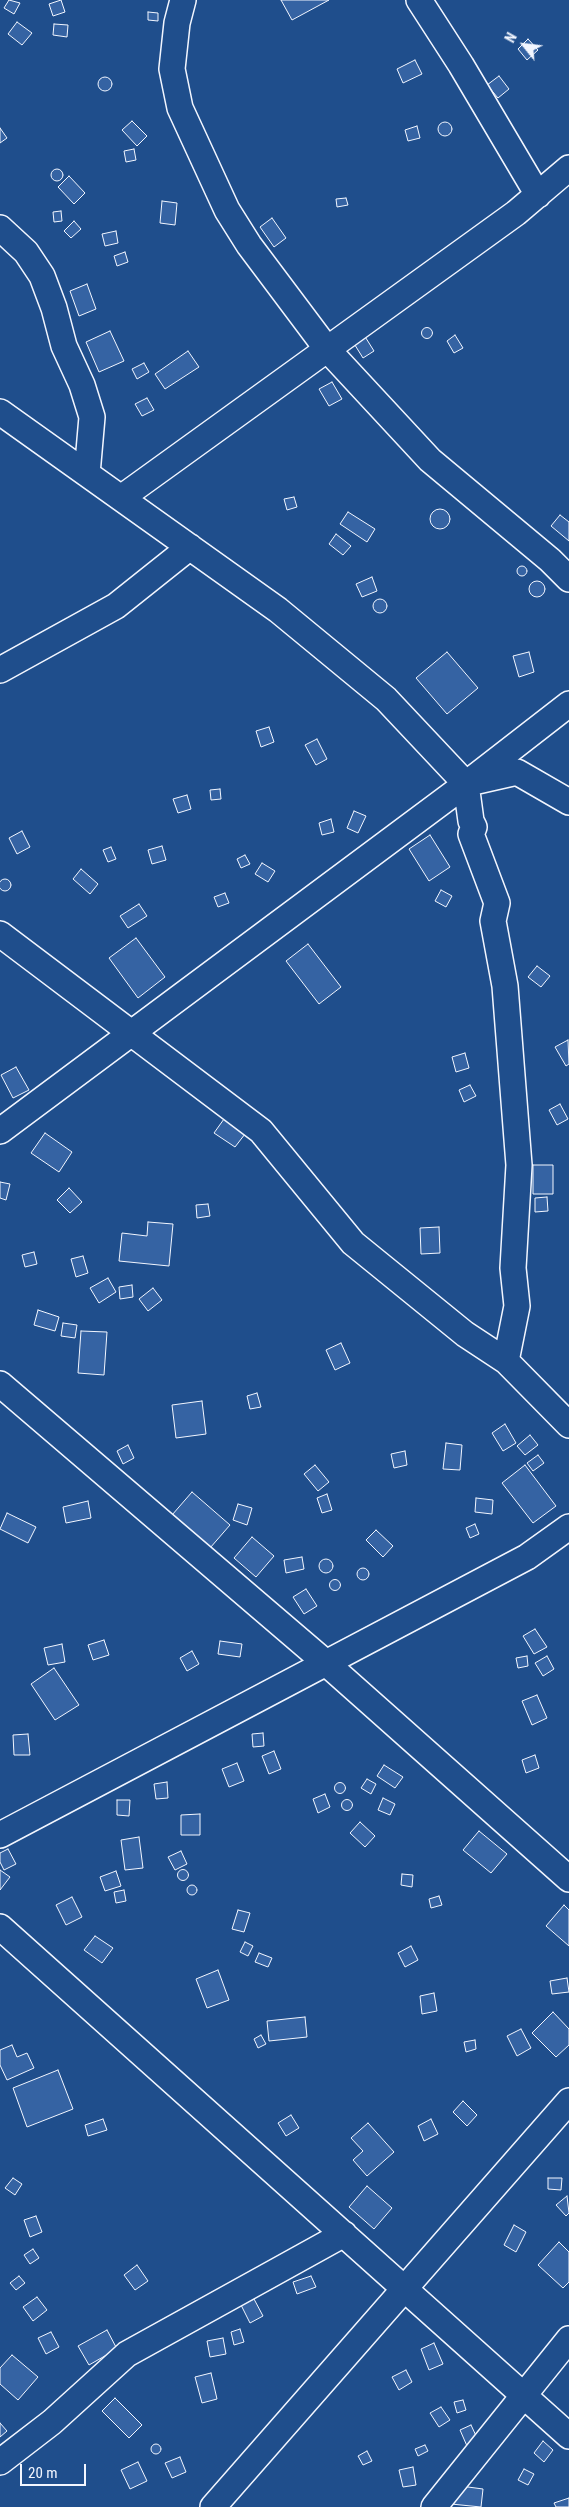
<!DOCTYPE html>
<style>
body{margin:0}
#map{position:relative;width:569px;height:2507px;overflow:hidden;background:#1f4e8c;font-family:"Roboto Condensed",sans-serif}
canvas{display:block}
.north{position:absolute;left:499px;top:20px;width:50px;height:50px;-webkit-text-stroke:4px #1f4e8c;paint-order:stroke;rotate:299deg;font-size:14px;font-weight:700;line-height:20px;text-align:center;color:#f2f6ff}
.north::after{content:'';display:block;margin:auto;width:18px;height:22px;background:#f2f6ff;clip-path:polygon(50% 0,100% 100%,50% 72%,0 100%)}
.scale{position:absolute;left:20px;top:2464px;width:66px;height:22px;box-sizing:border-box;border:2px solid #f2f6ff;border-top:0;padding-left:6px;font-size:15px;line-height:18px;white-space:nowrap;color:#f2f6ff;-webkit-text-stroke:4px #1f4e8c;paint-order:stroke}
</style>
<div id="map">
<canvas width="569" height="2507"></canvas>
<div class="north">N</div>
<div class="scale">20 m</div>
</div>
<script>
const g = document.querySelector('canvas').getContext('2d');
g.lineJoin = 'round';
function paint(path, color) {
  g.fillStyle = color;
  g.fill(path, 'evenodd');
}
function shape(rows) {
  const path = new Path2D();
  for (const r of rows) {
    if (r.length === 3) {
      path.moveTo(r[0] + r[2], r[1]);
      path.arc(r[0], r[1], r[2], 0, 2 * Math.PI);
      continue;
    }
    path.moveTo(r[0], r[1]);
    for (let i = 2; i < r.length; i += 2) path.lineTo(r[i], r[i + 1]);
  }
  return path;
}
function strokePath(path, color, width, dash) {
  g.strokeStyle = color;
  g.lineWidth = width;
  g.lineCap = dash ? 'butt' : 'round';
  g.setLineDash(dash || []);
  g.stroke(path);
}
const building = shape([
 [9,0,20,3,14,14,4,8,9,0],
 [61,0,65,12,53,16,49,4,61,0],
 [281,0,329,0,292,20,281,0],
 [148,12,158,13,158,21,148,20,148,12],
 [17,22,32,33,22,45,8,34,17,22],
 [54,24,68,25,67,37,53,35,54,24],
 [528,39,538,50,527,60,518,49,528,39],
 [415,60,422,74,403,83,397,69,415,60],
 [499,76,509,89,498,98,487,85,499,76],
 [105,84,7],
 [132,121,147,136,137,146,122,130,132,121],
 [445,129,7],
 [417,126,420,138,408,141,405,130,417,126],
 [0,128,7,138,0,143,0,128],
 [134,149,136,160,126,162,124,151,134,149],
 [57,175,6],
 [69,176,85,193,74,204,58,187,69,176],
 [346,198,348,205,337,207,336,199,346,198],
 [162,201,177,203,175,225,160,223,162,201],
 [61,211,62,221,54,222,53,212,61,211],
 [272,218,286,238,274,247,260,227,272,218],
 [74,221,81,229,71,238,64,231,74,221],
 [116,231,118,243,105,246,102,234,116,231],
 [125,252,128,262,117,266,114,256,125,252],
 [87,284,96,309,79,316,70,291,87,284],
 [427,333,5.5],
 [110,331,124,361,99,372,86,342,110,331],
 [364,335,374,351,363,358,353,342,364,335],
 [455,335,463,348,454,353,447,341,455,335],
 [188,351,199,367,165,389,155,374,188,351],
 [144,363,149,372,137,379,132,369,144,363],
 [332,382,342,399,329,406,319,389,332,382],
 [147,398,154,410,142,416,135,404,147,398],
 [294,497,297,507,287,510,284,499,294,497],
 [440,519,10],
 [348,512,375,529,367,542,340,524,348,512],
 [560,515,569,522,569,541,551,526,560,515],
 [336,534,351,546,343,555,329,544,336,534],
 [522,571,5],
 [372,577,377,591,362,597,356,584,372,577],
 [537,589,8],
 [380,606,7],
 [447,652,478,688,447,714,416,678,447,652],
 [529,652,534,672,519,677,513,656,529,652],
 [269,727,274,742,261,747,256,731,269,727],
 [317,739,327,759,316,765,305,745,317,739],
 [220,789,221,799,211,800,210,790,220,789],
 [187,795,191,809,178,813,173,799,187,795],
 [354,811,366,816,358,833,347,828,354,811],
 [331,819,334,832,322,835,319,823,331,819],
 [22,831,30,847,17,854,9,838,22,831],
 [430,835,450,867,429,881,409,849,430,835],
 [162,846,166,860,152,864,148,850,162,846],
 [111,847,116,859,108,862,103,850,111,847],
 [245,855,250,864,241,868,237,859,245,855],
 [262,863,275,871,268,882,255,874,262,863],
 [81,869,98,884,90,894,73,879,81,869],
 [5,885,6],
 [441,890,452,896,446,907,435,901,441,890],
 [225,893,229,903,218,907,214,897,225,893],
 [139,904,147,916,128,928,120,916,139,904],
 [136,938,165,977,138,998,109,958,136,938],
 [308,944,341,987,319,1004,286,961,308,944],
 [537,966,550,976,541,987,528,977,537,966],
 [568,1040,569,1064,566,1066,555,1047,568,1040],
 [465,1053,469,1068,456,1072,452,1057,465,1053],
 [16,1067,29,1090,13,1098,1,1075,16,1067],
 [470,1085,476,1096,464,1102,459,1090,470,1085],
 [560,1104,568,1119,557,1125,549,1110,560,1104],
 [224,1119,245,1134,235,1147,214,1133,224,1119],
 [45,1133,72,1152,59,1172,31,1153,45,1133],
 [533,1165,553,1165,553,1194,533,1194,533,1165],
 [0,1182,10,1184,6,1200,0,1198,0,1182],
 [69,1188,82,1202,70,1213,57,1200,69,1188],
 [547,1197,548,1211,535,1212,535,1198,547,1197],
 [208,1204,210,1216,197,1218,196,1205,208,1204],
 [148,1222,173,1224,169,1266,119,1261,122,1233,147,1236,148,1222],
 [439,1227,440,1253,421,1254,420,1228,439,1227],
 [34,1252,37,1264,25,1267,22,1255,34,1252],
 [83,1256,88,1273,76,1277,71,1259,83,1256],
 [108,1278,116,1292,99,1303,90,1288,108,1278],
 [132,1285,133,1297,120,1299,119,1287,132,1285],
 [153,1288,162,1300,148,1311,139,1299,153,1288],
 [38,1310,59,1317,55,1331,34,1325,38,1310],
 [63,1323,77,1325,75,1338,61,1336,63,1323],
 [81,1331,107,1332,104,1375,78,1373,81,1331],
 [341,1343,350,1363,335,1370,326,1350,341,1343],
 [257,1393,261,1407,250,1409,247,1396,257,1393],
 [202,1401,206,1434,176,1438,172,1405,202,1401],
 [505,1424,516,1443,503,1451,492,1433,505,1424],
 [530,1435,538,1445,525,1455,517,1446,530,1435],
 [446,1443,462,1445,460,1470,443,1469,446,1443],
 [128,1445,134,1458,123,1464,117,1451,128,1445],
 [405,1451,407,1465,394,1468,391,1454,405,1451],
 [538,1455,544,1463,533,1471,527,1463,538,1455],
 [315,1465,329,1482,318,1491,304,1474,315,1465],
 [525,1465,556,1506,533,1523,502,1483,525,1465],
 [192,1492,230,1525,210,1548,172,1515,192,1492],
 [327,1494,332,1510,322,1513,317,1498,327,1494],
 [476,1498,493,1500,492,1514,475,1512,476,1498],
 [88,1501,91,1518,66,1523,63,1507,88,1501],
 [238,1504,252,1508,247,1525,233,1520,238,1504],
 [7,1513,36,1527,28,1543,0,1529,7,1513],
 [475,1524,479,1534,470,1538,466,1528,475,1524],
 [376,1530,393,1546,383,1557,366,1540,376,1530],
 [252,1537,274,1556,256,1577,234,1558,252,1537],
 [302,1557,304,1569,286,1573,284,1560,302,1557],
 [326,1566,7],
 [363,1574,6],
 [335,1585,5.5],
 [306,1589,317,1606,304,1614,293,1597,306,1589],
 [535,1629,547,1647,534,1654,523,1636,535,1629],
 [104,1640,109,1655,93,1660,88,1645,104,1640],
 [220,1641,242,1644,240,1657,218,1654,220,1641],
 [62,1644,65,1662,48,1665,44,1648,62,1644],
 [192,1651,199,1664,187,1671,180,1658,192,1651],
 [527,1656,528,1666,518,1668,516,1658,527,1656],
 [547,1656,554,1669,543,1676,535,1663,547,1656],
 [54,1668,79,1705,55,1720,31,1684,54,1668],
 [537,1695,547,1718,532,1725,522,1701,537,1695],
 [263,1733,264,1746,253,1747,252,1734,263,1733],
 [28,1734,30,1755,14,1755,13,1735,28,1734],
 [274,1751,281,1769,269,1774,262,1756,274,1751],
 [535,1755,539,1768,526,1773,522,1760,535,1755],
 [237,1763,244,1781,229,1787,222,1769,237,1763],
 [384,1765,403,1777,395,1788,377,1776,384,1765],
 [367,1779,376,1784,371,1794,361,1788,367,1779],
 [167,1782,168,1798,156,1799,154,1784,167,1782],
 [340,1788,5.5],
 [325,1794,330,1807,318,1813,313,1799,325,1794],
 [383,1798,395,1804,390,1815,378,1810,383,1798],
 [347,1805,5.5],
 [117,1800,130,1800,129,1816,117,1815,117,1800],
 [200,1814,200,1835,181,1835,181,1815,200,1814],
 [360,1822,375,1836,365,1847,350,1833,360,1822],
 [479,1831,507,1854,491,1873,463,1850,479,1831],
 [139,1837,143,1868,125,1870,121,1840,139,1837],
 [8,1849,16,1864,4,1870,0,1862,0,1853,8,1849],
 [181,1851,187,1864,175,1870,168,1857,181,1851],
 [183,1875,5.5],
 [0,1870,10,1877,0,1890,0,1870],
 [116,1871,121,1886,105,1891,100,1877,116,1871],
 [402,1874,413,1875,412,1887,401,1885,402,1874],
 [192,1890,5],
 [124,1890,126,1901,116,1903,114,1892,124,1890],
 [439,1896,442,1905,431,1908,429,1899,439,1896],
 [72,1897,82,1917,66,1925,56,1905,72,1897],
 [564,1905,569,1910,569,1946,546,1926,564,1905],
 [238,1910,250,1913,244,1932,232,1929,238,1910],
 [95,1936,113,1948,102,1963,84,1950,95,1936],
 [245,1942,253,1946,248,1956,240,1952,245,1942],
 [411,1946,418,1960,405,1967,398,1953,411,1946],
 [259,1953,272,1958,268,1967,255,1962,259,1953],
 [218,1970,229,2000,207,2008,196,1979,218,1970],
 [567,1978,569,1992,552,1994,550,1981,567,1978],
 [434,1993,437,2011,422,2014,420,1996,434,1993],
 [553,2012,569,2029,569,2045,556,2057,532,2033,553,2012],
 [305,2017,307,2037,269,2041,267,2021,305,2017],
 [521,2029,531,2048,517,2056,507,2036,521,2029],
 [261,2035,266,2044,258,2048,254,2039,261,2035],
 [475,2040,476,2049,466,2052,464,2042,475,2040],
 [12,2045,17,2057,27,2053,34,2068,7,2080,0,2065,0,2050,12,2045],
 [58,2070,73,2109,27,2127,13,2088,58,2070],
 [463,2101,477,2115,467,2126,453,2112,463,2101],
 [291,2115,299,2128,286,2136,278,2123,291,2115],
 [103,2119,107,2130,88,2136,85,2125,103,2119],
 [431,2119,438,2134,424,2141,418,2126,431,2119],
 [368,2123,394,2152,367,2176,353,2160,363,2151,351,2138,368,2123],
 [13,2178,22,2184,15,2195,5,2188,13,2178],
 [548,2178,562,2178,561,2190,548,2189,548,2178],
 [367,2186,392,2208,374,2229,349,2207,367,2186],
 [567,2196,569,2213,566,2216,556,2205,567,2196],
 [36,2216,42,2232,30,2237,24,2220,36,2216],
 [514,2225,526,2232,516,2252,504,2245,514,2225],
 [559,2242,569,2252,569,2282,563,2288,538,2265,559,2242],
 [33,2249,39,2258,30,2264,24,2255,33,2249],
 [137,2265,148,2281,135,2290,124,2275,137,2265],
 [19,2276,25,2283,16,2290,10,2283,19,2276],
 [311,2276,316,2287,297,2294,293,2282,311,2276],
 [37,2297,47,2310,33,2321,23,2307,37,2297],
 [254,2299,263,2316,250,2323,241,2305,254,2299],
 [240,2329,244,2342,234,2345,231,2332,240,2329],
 [107,2330,117,2349,89,2365,78,2346,107,2330],
 [51,2332,59,2347,46,2354,38,2338,51,2332],
 [223,2338,226,2354,210,2357,207,2341,223,2338],
 [434,2343,443,2364,429,2370,421,2349,434,2343],
 [12,2355,38,2377,18,2400,0,2384,0,2368,12,2355],
 [406,2370,412,2382,399,2390,392,2377,406,2370],
 [211,2373,217,2399,202,2403,195,2377,211,2373],
 [115,2398,142,2425,129,2438,102,2411,115,2398],
 [463,2400,466,2410,457,2413,454,2402,463,2400],
 [441,2407,450,2420,439,2427,430,2413,441,2407],
 [0,2423,7,2431,0,2437,0,2423],
 [471,2425,478,2440,467,2446,460,2430,471,2425],
 [543,2441,553,2450,544,2462,534,2453,543,2441],
 [156,2449,5],
 [425,2445,428,2451,418,2456,415,2449,425,2445],
 [367,2451,372,2461,363,2465,358,2456,367,2451],
 [180,2457,186,2472,172,2478,165,2463,180,2457],
 [138,2462,147,2481,130,2489,121,2470,138,2462],
 [413,2467,416,2485,403,2487,399,2470,413,2467],
 [524,2469,534,2474,528,2485,518,2480,524,2469],
 [453,2485,483,2489,481,2507,451,2504,453,2485],
 [569,2498,569,2507,556,2507,554,2503,569,2498]
]);
paint(building, '#3563a3');
strokePath(building, '#f2f6ff', 1);
const minor = shape([
 [183,0,177,23,172,69,180,108,227,210,249,245,327,349,430,460,550,560,569,579],
 [419,0,461,65,538,195],
 [0,228,26,252,42,276,54,308,64,346,82,385,92,417,87,474],
 [0,412,278,610,386,699,466,784,471,821,474,827,471,834,497,903,493,921,505,986,519,1165,513,1268,517,1306,506,1361],
 [121,498,516,213,569,168],
 [0,670,116,606,190,547],
 [473,782,517,772,569,802],
 [0,934,261,1131,353,1243,465,1334,506,1361,569,1425],
 [0,1131,466,784,569,704],
 [0,1384,326,1663,569,1879],
 [0,1835,527,1557,569,1527],
 [0,1927,569,2436],
 [0,2462,52,2422,127,2354,344,2234],
 [213,2507,569,2101],
 [434,2507,569,2339]
]);
strokePath(minor, '#f2f6ff', 28);
strokePath(minor, '#1f4e8c', 25);
</script>
